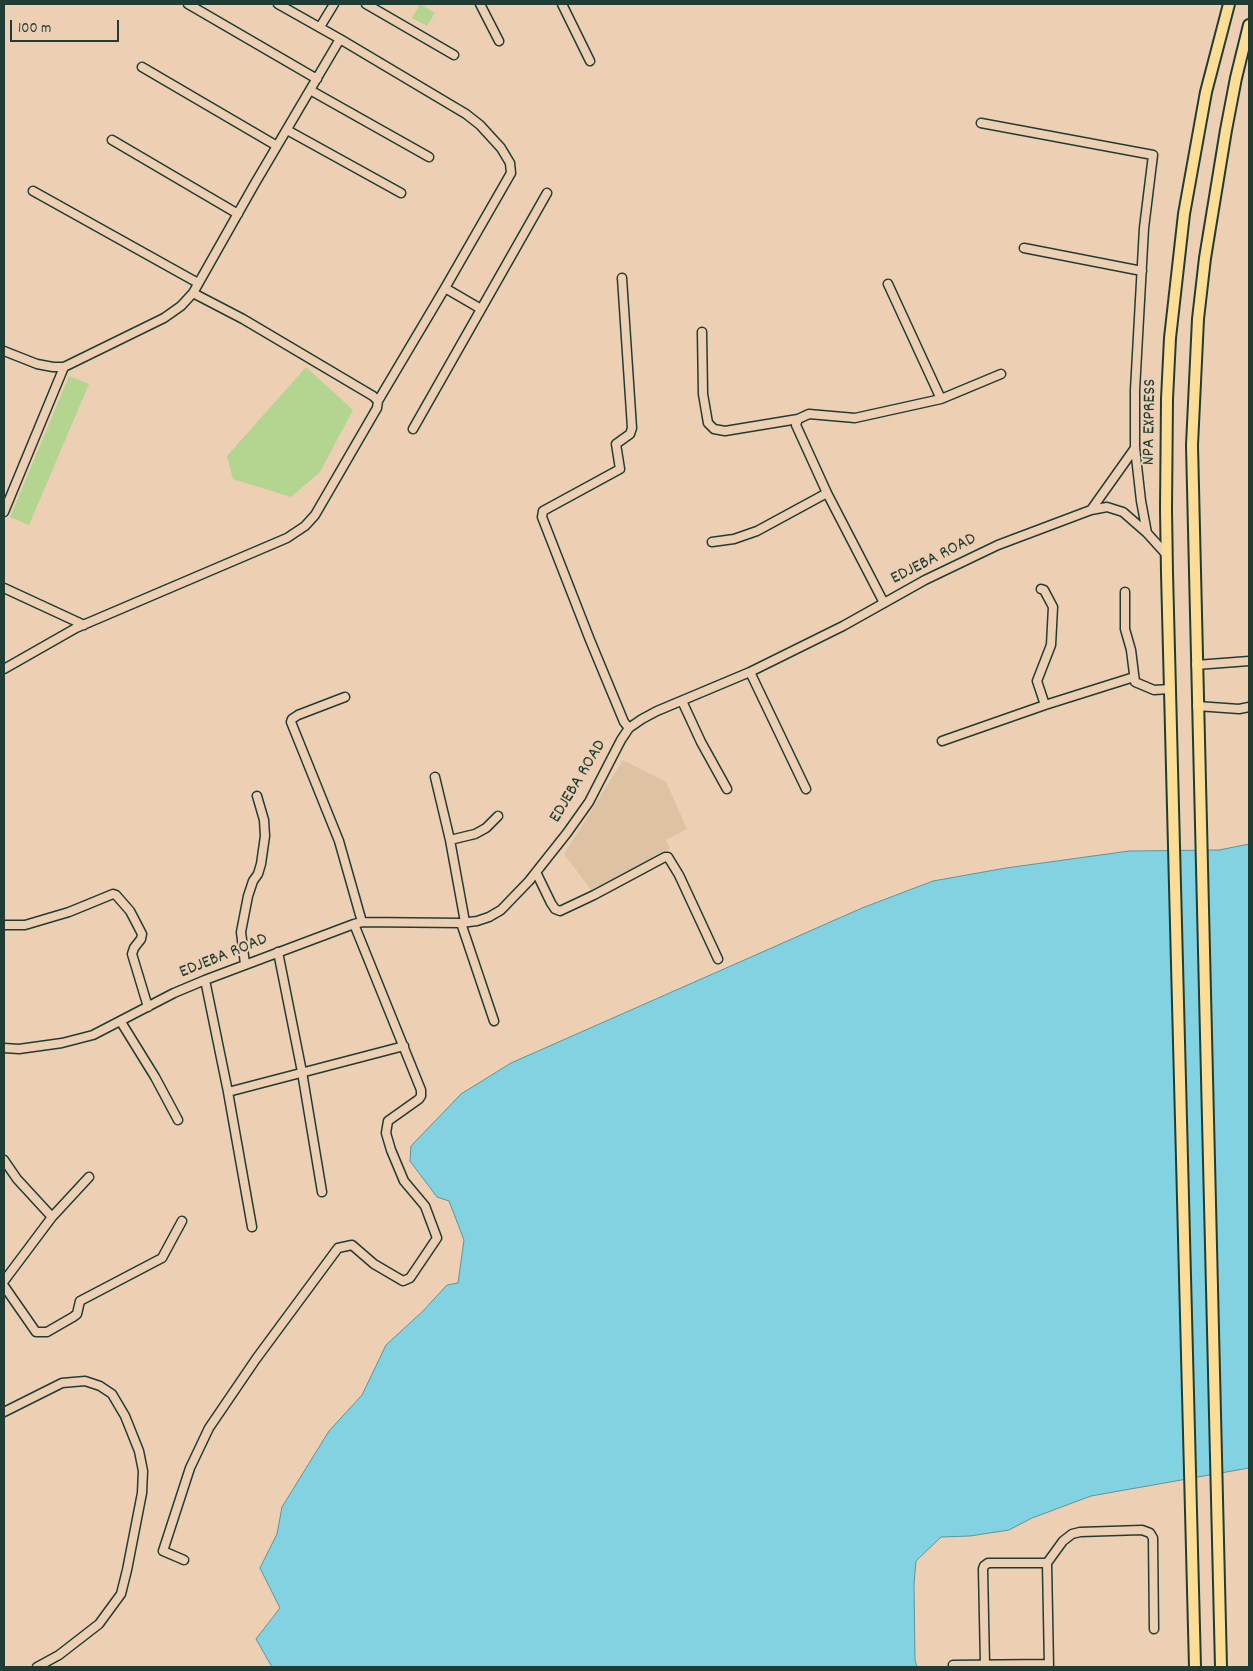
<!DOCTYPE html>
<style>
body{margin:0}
#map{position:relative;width:1253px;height:1671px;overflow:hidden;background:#edcfb3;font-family:Dekko,sans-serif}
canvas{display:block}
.frame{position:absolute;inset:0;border:5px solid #1f3d34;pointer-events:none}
.scale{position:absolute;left:10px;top:20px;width:109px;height:22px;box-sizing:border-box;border:2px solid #1f3d34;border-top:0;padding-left:6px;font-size:15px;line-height:18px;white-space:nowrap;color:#1f3d34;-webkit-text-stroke:4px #edcfb3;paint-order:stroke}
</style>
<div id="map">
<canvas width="1253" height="1671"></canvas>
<div class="frame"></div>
<div class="scale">100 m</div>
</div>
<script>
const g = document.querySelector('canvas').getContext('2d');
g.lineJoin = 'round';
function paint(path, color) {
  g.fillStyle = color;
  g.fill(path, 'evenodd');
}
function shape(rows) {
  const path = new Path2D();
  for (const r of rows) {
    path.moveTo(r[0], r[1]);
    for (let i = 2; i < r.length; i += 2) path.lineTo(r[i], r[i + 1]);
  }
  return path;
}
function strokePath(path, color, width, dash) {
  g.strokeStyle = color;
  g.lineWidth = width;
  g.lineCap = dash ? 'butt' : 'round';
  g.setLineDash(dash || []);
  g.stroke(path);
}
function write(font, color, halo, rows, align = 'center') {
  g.font = font + ' Dekko,sans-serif';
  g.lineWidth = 4;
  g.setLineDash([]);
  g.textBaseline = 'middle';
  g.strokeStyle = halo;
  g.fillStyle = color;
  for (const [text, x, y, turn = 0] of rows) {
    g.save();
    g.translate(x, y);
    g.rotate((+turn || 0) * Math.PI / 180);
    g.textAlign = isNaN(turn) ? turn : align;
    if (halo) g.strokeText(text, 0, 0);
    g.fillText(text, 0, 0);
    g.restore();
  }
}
paint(shape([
 [623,760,666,782,687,829,666,840,670,848,592,891,564,854]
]), '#ddc2a4');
paint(shape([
 [420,4,435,13,427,26,412,18],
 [306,367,353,410,320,472,291,497,233,479,227,456],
 [69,376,89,384,29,525,10,517]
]), '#b4d58f');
const water = shape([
 [1249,844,1249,1468,1091,1496,1032,1518,1009,1530,970,1536,941,1537,916,1561,914,1584,915,1660,917,1667,272,1667,256,1639,280,1608,260,1568,277,1534,282,1507,329,1431,362,1395,386,1345,423,1311,447,1285,458,1283,464,1240,449,1201,437,1197,410,1161,411,1146,461,1094,511,1063,862,908,933,881,1006,868,1129,851,1219,850,1249,844]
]);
paint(water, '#83d2e1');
strokePath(water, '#5b969c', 1);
const minor = shape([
 [188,4,317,79],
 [278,4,340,39,466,114,480,125,501,148,510,163,511,173,445,288,378,401],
 [366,4,454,55],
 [480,4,499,41],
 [562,4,590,61],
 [320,27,334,4],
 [142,67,277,146],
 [310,90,429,157],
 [981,123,1153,155,1144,228,1135,390,1135,448,1141,501,1147,533],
 [287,130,401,193],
 [112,140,238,214],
 [33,191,198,283],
 [1024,248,1142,271],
 [622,278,632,428,630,434,616,444,620,469,543,511,542,517,590,640,624,722,629,728],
 [445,288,481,309],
 [702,332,703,394,708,423,714,429,725,431,798,419],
 [4,351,37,364,53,367,64,367,164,318,181,306,193,293,254,185,340,39],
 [941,399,1001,374],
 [413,429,547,193],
 [1091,510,1135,448],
 [4,512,64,367],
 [712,542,734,539,757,531,827,493],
 [4,588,84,625],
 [1041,589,1044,590,1053,607,1051,645,1037,681,1045,705,1134,677],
 [1125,592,1125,629,1131,650,1135,682,1154,690,1170,689],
 [884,603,827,493,796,425,798,419,809,414,855,418,941,399,888,284],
 [1196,665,1249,661],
 [4,669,76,628,287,538,305,526,315,515,377,408,378,401,373,396,243,319,193,293],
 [750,672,806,789],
 [345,697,298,715,292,719,291,722,339,841,362,922],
 [682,701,701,742,727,789],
 [1197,706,1239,709,1249,707],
 [942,741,1045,705],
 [435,777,450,840,465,922],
 [450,840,475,834,486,828,498,816],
 [536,872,551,903,555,909,560,911,594,895,665,857,668,857,679,875,718,959],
 [461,923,494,1021],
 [4,925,25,925,69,912,113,894,116,895,130,911,142,934,141,939,134,948,132,954,148,1007],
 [278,952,302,1072,322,1192],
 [245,964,241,932,248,896,253,881,258,874,261,864,265,836,264,820,257,796],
 [205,980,228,1092,252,1227],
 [121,1022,155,1077,178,1120],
 [4,1048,19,1049,62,1043,93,1035,174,993,205,980,354,924,362,922,461,923,477,921,489,917,501,910,529,881,567,833,589,802,621,740,629,728,642,719,657,711,750,672,843,626,925,580,998,545,1091,510,1107,507,1123,512,1147,533,1166,554],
 [228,1092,404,1046],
 [4,1160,17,1179,52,1217],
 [4,1281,52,1217,89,1177],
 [4,1286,36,1332,47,1332,73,1317,77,1314,80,1301,162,1258,182,1221],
 [4,1412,62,1383,85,1381,100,1386,112,1394,125,1416,139,1451,143,1471,142,1493,127,1570,121,1594,99,1624,59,1655,37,1667],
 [184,1560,163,1551,190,1468,209,1428,256,1359,338,1248,352,1245,374,1264,403,1281,410,1278,437,1238,425,1206,404,1181,391,1150,386,1133,388,1121,419,1099,421,1096,421,1090,354,924],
 [953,1665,1049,1664],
 [985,1665,983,1569,984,1566,988,1563,1047,1563],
 [1049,1667,1047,1563,1063,1541,1072,1534,1080,1532,1142,1530,1150,1533,1153,1538,1154,1629]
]);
const major = shape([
 [1195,1667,1167,573,1166,509,1167,399,1170,338,1184,214,1206,92,1229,4],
 [1221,1667,1192,445,1198,319,1205,258,1226,130,1236,78,1249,25]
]);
strokePath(minor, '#1f3d34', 11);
strokePath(major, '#1f3d34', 14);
strokePath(minor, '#edcfb3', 8);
strokePath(major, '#fedd96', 10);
write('18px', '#1f3d34', '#edcfb3', [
 ["NPA EXPRESS",1151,422,-89],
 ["EDJEBA ROAD",934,560,-27],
 ["EDJEBA ROAD",579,782,-59],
 ["EDJEBA ROAD",224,957,-22]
]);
</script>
